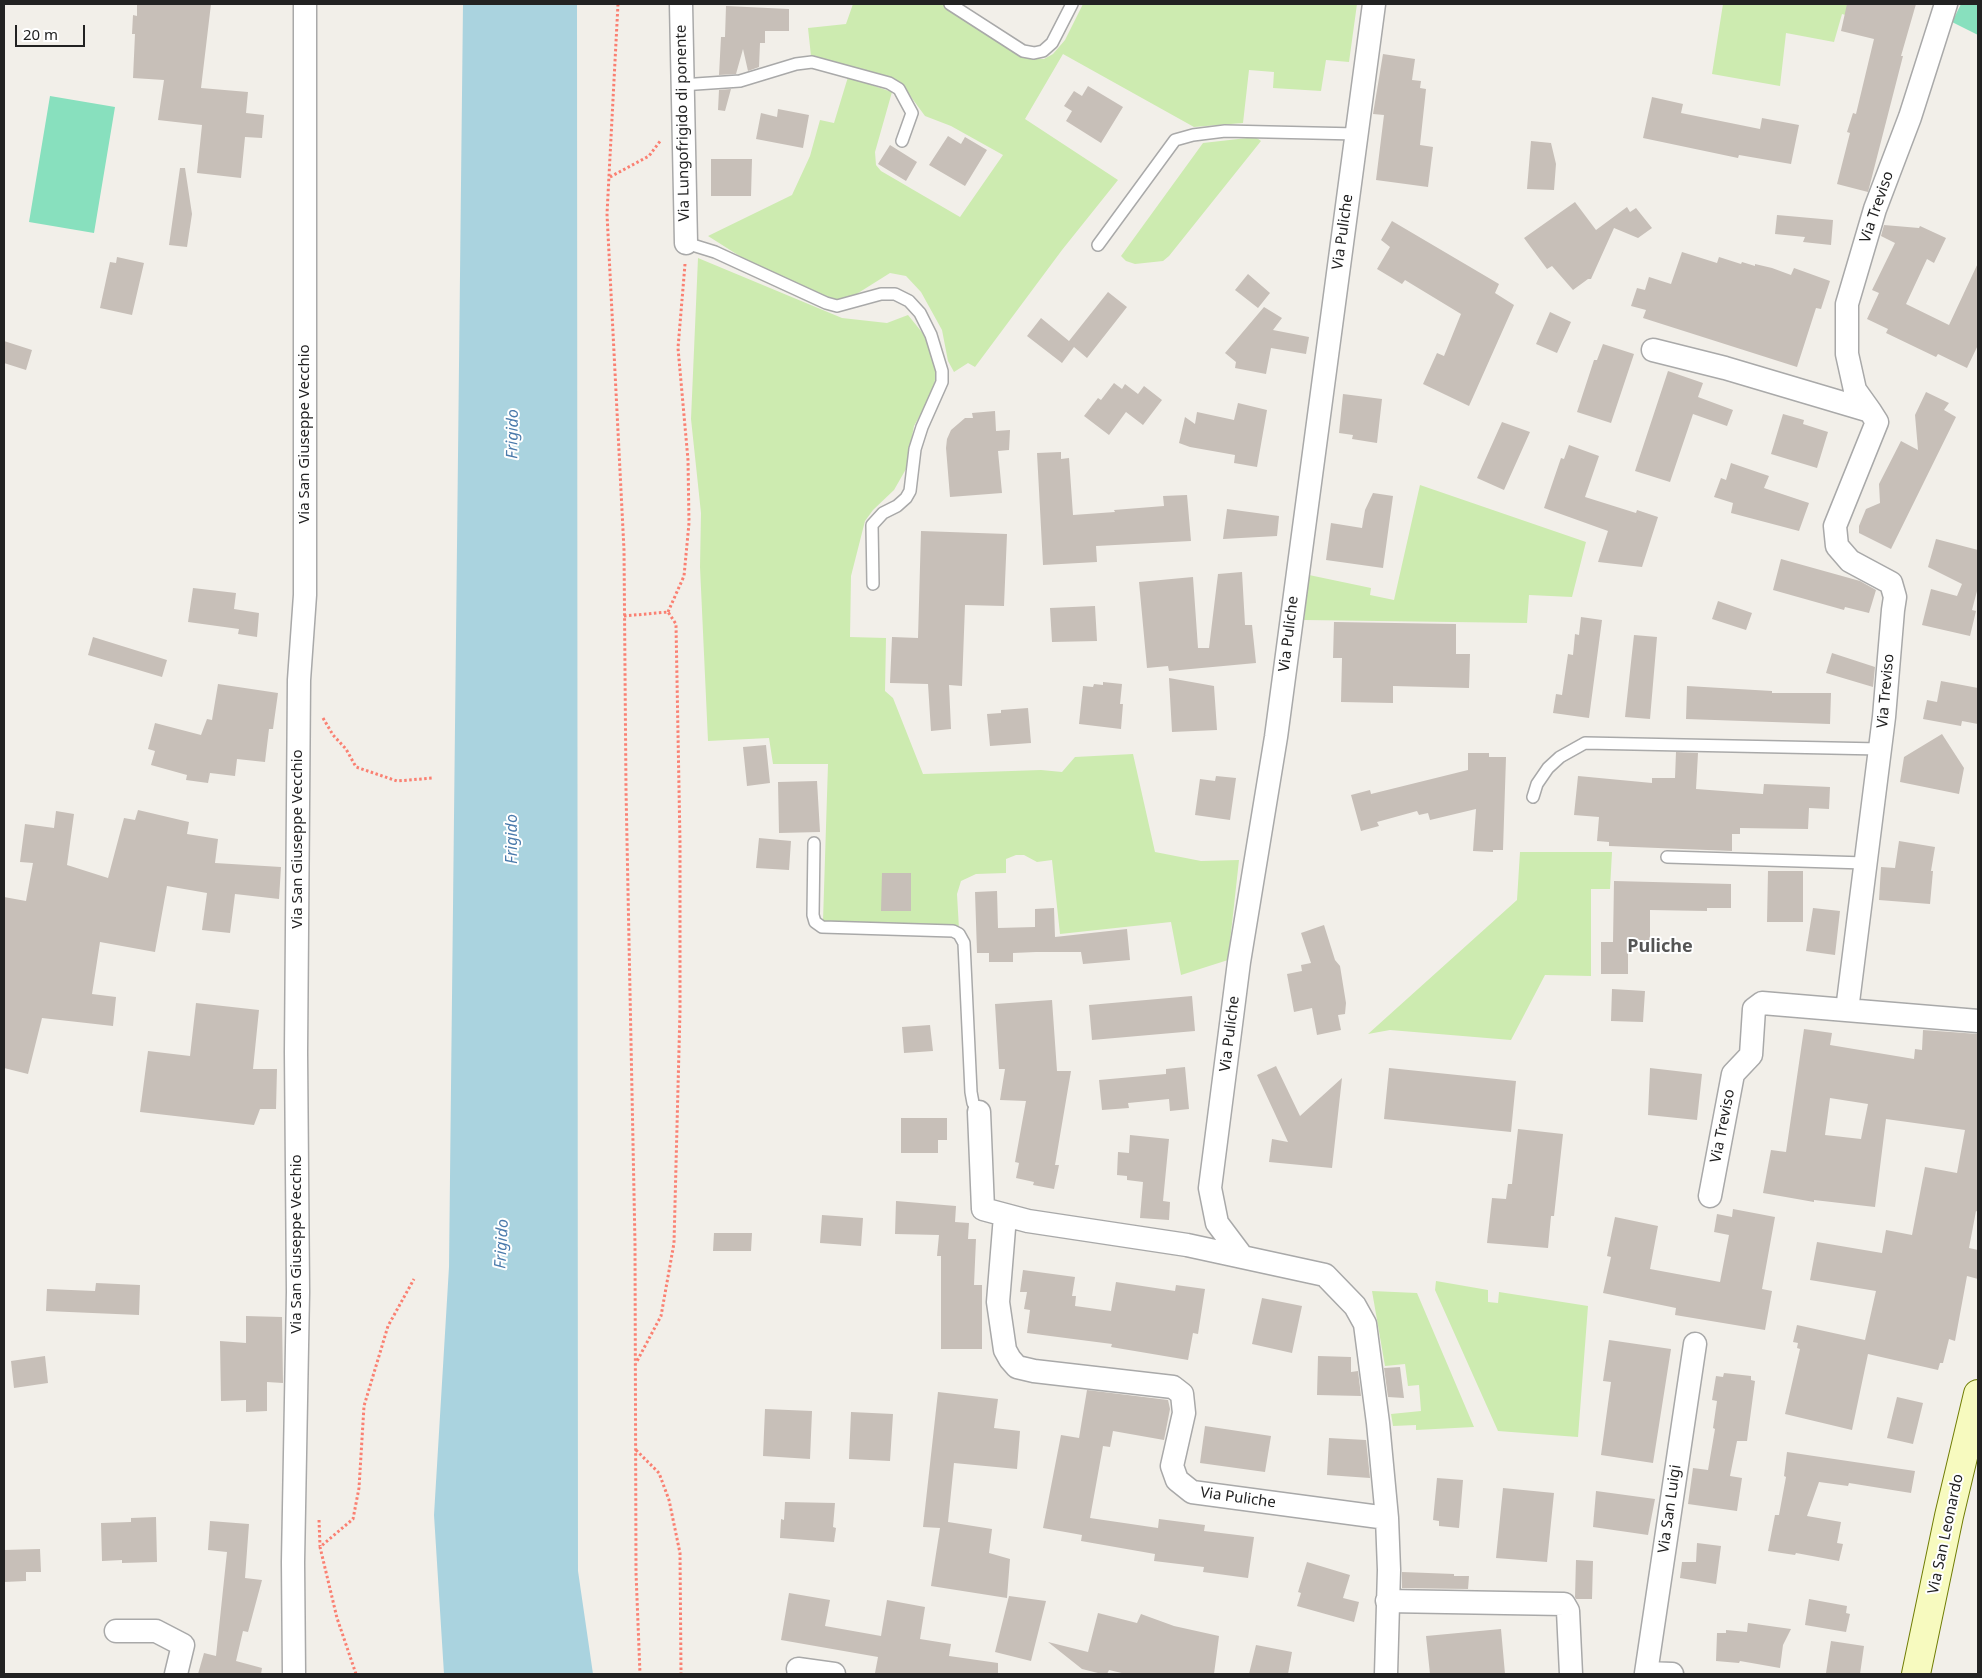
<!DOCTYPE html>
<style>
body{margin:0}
#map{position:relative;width:1982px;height:1678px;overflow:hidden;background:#f2efe9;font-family:"Noto Sans",sans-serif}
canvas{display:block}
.frame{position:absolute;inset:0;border:5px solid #222;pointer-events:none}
.scale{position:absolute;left:15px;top:25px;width:70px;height:22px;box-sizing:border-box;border:2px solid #222;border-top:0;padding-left:6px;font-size:15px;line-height:18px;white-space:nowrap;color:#222;-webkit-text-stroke:4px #fff;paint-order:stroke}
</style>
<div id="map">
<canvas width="1982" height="1678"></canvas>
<div class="frame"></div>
<div class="scale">20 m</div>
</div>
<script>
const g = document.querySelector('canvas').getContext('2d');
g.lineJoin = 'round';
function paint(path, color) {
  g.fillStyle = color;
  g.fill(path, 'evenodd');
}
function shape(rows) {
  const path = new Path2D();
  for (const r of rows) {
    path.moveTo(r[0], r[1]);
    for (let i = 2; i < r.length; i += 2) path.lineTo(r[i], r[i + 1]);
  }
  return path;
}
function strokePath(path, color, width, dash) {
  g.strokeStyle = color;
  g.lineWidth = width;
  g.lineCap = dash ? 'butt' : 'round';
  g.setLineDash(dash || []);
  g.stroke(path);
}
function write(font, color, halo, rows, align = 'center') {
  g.font = font + ' "Noto Sans",sans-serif';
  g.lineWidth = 4;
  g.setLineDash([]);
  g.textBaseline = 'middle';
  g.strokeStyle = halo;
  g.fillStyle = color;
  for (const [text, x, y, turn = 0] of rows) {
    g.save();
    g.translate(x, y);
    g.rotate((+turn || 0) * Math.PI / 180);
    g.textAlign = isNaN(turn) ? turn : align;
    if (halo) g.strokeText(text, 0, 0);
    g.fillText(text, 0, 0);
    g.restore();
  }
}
paint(shape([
 [853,4,961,4,957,15,1031,59,1044,59,1053,54,1065,40,1083,4,1357,4,1349,62,1326,60,1321,91,1273,88,1274,72,1249,70,1243,123,1194,127,1063,54,1025,119,1118,180,1062,250,975,367,968,363,954,372,948,361,942,330,921,292,906,276,890,273,847,300,835,299,810,291,749,262,708,236,792,195,810,156,820,120,834,123,848,77,892,92,875,152,876,165,881,171,960,217,1003,155,951,126,925,116,900,82,890,77,811,56,808,28,846,24],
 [1723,4,1841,4,1874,10,1871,22,1842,14,1834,42,1786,33,1780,86,1712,74],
 [1247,138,1257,138,1261,141,1169,256,1163,261,1135,264,1126,261,1121,256,1203,143],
 [698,258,842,318,887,323,908,315,925,336,937,371,932,394,914,426,906,469,894,490,873,510,865,521,851,576,850,637,886,638,885,691,893,698,923,774,1041,770,1062,772,1075,757,1133,754,1155,852,1201,861,1239,860,1228,960,1181,975,1171,922,1060,934,1052,860,1037,862,1024,855,1016,855,1006,859,1006,873,976,874,961,881,957,894,959,929,829,924,823,921,828,764,773,764,769,738,708,741,700,567,701,513,691,419],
 [1420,485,1586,542,1572,597,1529,595,1527,623,1304,620,1309,575,1371,588,1370,595,1394,600],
 [1520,852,1612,852,1610,889,1591,889,1591,976,1545,975,1511,1040,1390,1030,1368,1034,1517,900],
 [1436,1281,1488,1290,1488,1302,1498,1303,1499,1292,1588,1306,1578,1437,1498,1431,1435,1290],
 [1372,1291,1417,1293,1474,1427,1416,1430,1416,1425,1393,1426,1391,1414,1421,1411,1419,1385,1408,1386,1405,1364,1385,1366]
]), '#cdebb0');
paint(shape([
 [1961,4,1978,4,1978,35,1952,22],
 [50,96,115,107,94,233,29,222]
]), '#88e0be');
paint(shape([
 [463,4,577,4,578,1571,593,1674,444,1674,434,1515,449,1267]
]), '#aad3df');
paint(shape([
 [137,4,211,4,201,88,248,92,246,113,264,115,262,138,245,137,241,178,197,173,202,125,158,120,164,80,133,78,135,34,132,34,133,15,137,16],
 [1847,4,1916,4,1901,56,1903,56,1868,192,1837,184,1850,133,1847,132,1853,113,1856,114,1874,39,1841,31],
 [726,6,789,9,789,31,765,31,765,43,760,43,759,67,748,71,743,49,736,74,719,75,721,37,725,37],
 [1383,54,1415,59,1412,80,1421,81,1420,88,1426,89,1420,145,1433,147,1428,187,1376,180,1384,115,1373,114],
 [1088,86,1123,107,1101,143,1066,121,1072,111,1064,106,1074,91,1082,96],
 [731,89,725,111,718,110,719,90],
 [1652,97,1683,104,1681,113,1760,129,1762,118,1799,125,1791,164,1739,155,1738,158,1643,138],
 [778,109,809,115,803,148,756,139,761,113,777,117],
 [948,136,961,144,965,137,987,150,965,186,929,165],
 [1531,141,1551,143,1556,164,1554,190,1527,189],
 [890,145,917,162,906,181,878,164],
 [711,159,752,159,751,196,711,196],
 [180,168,185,168,192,214,187,247,169,245],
 [1575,202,1596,230,1627,207,1630,212,1636,208,1652,228,1638,238,1614,228,1591,279,1588,279,1573,290,1552,266,1547,269,1524,238],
 [1777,215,1833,220,1831,245,1803,242,1805,237,1775,234],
 [1392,221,1499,284,1495,293,1514,305,1469,406,1423,384,1437,353,1444,356,1461,314,1405,280,1402,284,1377,269,1390,247,1381,240],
 [1884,225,1919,228,1920,226,1946,238,1934,263,1927,259,1906,304,1949,325,1978,263,1978,345,1967,368,1938,354,1936,357,1886,333,1888,329,1867,319,1879,293,1872,290,1895,243,1881,236],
 [1682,252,1717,263,1719,257,1741,264,1742,262,1755,266,1755,264,1772,268,1791,275,1794,268,1830,281,1821,309,1816,308,1797,367,1643,318,1646,310,1631,306,1637,288,1645,290,1649,277,1671,284],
 [117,257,144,263,132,315,100,308,110,262,116,263],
 [1248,274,1270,293,1258,308,1235,290],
 [1108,292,1127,307,1087,358,1074,347,1062,363,1027,336,1041,318,1069,341],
 [1264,307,1282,318,1273,330,1309,337,1306,354,1271,348,1266,374,1235,368,1236,362,1225,353],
 [1550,312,1571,322,1557,353,1536,344],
 [4,341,32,350,26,370,4,363],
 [1603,344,1634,354,1611,423,1577,412,1594,360,1597,360],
 [1668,371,1703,383,1698,397,1733,410,1727,426,1693,414,1670,482,1635,471],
 [1114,383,1122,389,1125,384,1138,394,1144,386,1162,400,1143,425,1126,412,1109,435,1084,416,1098,398,1101,400],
 [1926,392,1949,403,1944,410,1956,417,1891,549,1859,533,1859,526,1866,509,1880,503,1879,484,1901,441,1918,450,1915,415],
 [1343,394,1382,399,1377,443,1352,439,1353,435,1339,433],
 [1238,403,1267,410,1257,467,1234,463,1235,455,1190,447,1179,443,1185,417,1195,424,1197,412,1234,420],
 [995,411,996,431,1010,430,1009,450,998,451,1002,493,950,497,946,448,947,439,951,430,965,418,973,418,972,413],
 [1783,414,1804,420,1803,424,1828,432,1817,468,1771,454],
 [1502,422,1530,432,1504,490,1477,478],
 [1569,445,1599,456,1585,497,1636,513,1637,510,1658,517,1642,567,1598,562,1608,531,1544,508,1561,458,1564,459],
 [1061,452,1061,459,1069,458,1073,515,1115,512,1114,510,1164,506,1163,496,1187,495,1191,541,1096,546,1097,562,1043,565,1037,453],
 [1731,463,1769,476,1764,488,1809,503,1799,531,1731,513,1733,503,1714,497,1721,478,1726,480],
 [1373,493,1393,496,1383,568,1326,560,1331,523,1362,528,1365,510],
 [1227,509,1279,516,1277,536,1223,539],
 [921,531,1007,534,1004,606,965,605,962,686,949,685,951,729,931,731,928,684,890,683,892,637,918,638],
 [1936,539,1978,550,1978,592,1977,591,1972,610,1976,611,1970,636,1922,625,1931,589,1957,596,1962,584,1928,567],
 [1781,559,1860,581,1876,590,1869,613,1845,607,1844,610,1773,590],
 [1242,572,1245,625,1252,625,1256,663,1169,671,1168,666,1147,668,1139,582,1193,577,1198,648,1209,648,1218,574],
 [193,588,236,593,234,609,259,613,257,637,238,634,239,629,188,622],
 [1718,601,1752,613,1746,630,1712,619],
 [1095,606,1097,641,1052,642,1050,608],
 [1581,617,1602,620,1589,718,1553,713,1556,694,1562,695,1568,654,1573,655,1575,634,1579,635],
 [1334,622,1456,624,1456,654,1470,654,1469,688,1393,686,1393,703,1341,702,1342,658,1333,658],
 [1634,635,1657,637,1650,719,1625,717],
 [93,637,167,660,162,677,88,655],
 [1832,653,1875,667,1873,687,1826,673],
 [1169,678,1214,686,1217,730,1172,732],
 [1941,681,1978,688,1978,724,1962,721,1961,726,1923,719,1927,700,1937,702],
 [1103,682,1122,684,1120,704,1123,704,1121,729,1079,724,1083,686,1093,687,1094,684,1103,685],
 [218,684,278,693,273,729,269,729,265,762,237,759,235,776,210,773,208,783,186,780,187,775,151,765,155,751,148,749,155,723,201,735,207,719,212,720],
 [1687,686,1772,691,1772,693,1831,693,1830,724,1686,719],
 [1028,708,1031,743,990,746,987,714,1001,713,1001,710],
 [1942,734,1964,768,1959,794,1900,782,1904,757],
 [766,745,770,783,747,786,743,747],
 [1676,752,1698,753,1696,789,1763,794,1764,784,1830,787,1829,809,1809,808,1808,829,1740,828,1740,834,1732,834,1732,851,1609,846,1609,842,1597,841,1599,817,1574,815,1578,776,1652,783,1652,778,1675,778],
 [1468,753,1489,753,1489,757,1506,757,1503,850,1493,850,1493,852,1473,851,1476,809,1430,820,1428,813,1419,815,1417,811,1377,822,1379,826,1361,831,1351,795,1370,790,1371,794,1468,770],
 [1216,776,1236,778,1230,820,1195,815,1200,779,1215,781],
 [817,781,820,832,779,833,778,782],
 [138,810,189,822,187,834,218,839,215,863,281,867,279,899,235,894,230,933,202,930,207,893,167,886,155,952,100,942,92,994,116,997,113,1026,42,1018,28,1074,4,1068,4,897,26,901,33,863,20,862,25,824,54,828,56,811,74,814,67,865,108,878,124,818,135,820],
 [759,838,791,841,789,870,756,868],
 [1899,841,1935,847,1931,871,1933,871,1930,904,1879,900,1881,867,1895,868],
 [1768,871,1803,871,1803,922,1767,922],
 [882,873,911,873,911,911,881,911],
 [1614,881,1731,884,1731,908,1707,908,1707,911,1650,910,1650,949,1628,950,1628,974,1601,974,1601,942,1613,942],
 [997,891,998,928,1035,927,1035,909,1054,908,1055,937,1127,929,1130,960,1083,964,1081,952,1036,952,1013,953,1013,962,989,962,989,953,977,953,975,892],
 [1813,908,1840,911,1835,955,1806,951],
 [1324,925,1335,960,1340,966,1346,1003,1345,1014,1338,1015,1341,1030,1317,1035,1312,1008,1294,1012,1287,974,1302,971,1301,965,1311,963,1301,933],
 [1612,989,1645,991,1643,1022,1611,1021],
 [1192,996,1195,1031,1092,1040,1089,1005],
 [1052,1000,1057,1071,1071,1071,1055,1165,1059,1165,1054,1189,1033,1185,1034,1182,1016,1178,1019,1163,1015,1162,1026,1101,1000,1100,1005,1069,999,1069,995,1004],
 [196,1003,259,1010,253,1069,277,1069,276,1109,260,1109,254,1125,140,1112,148,1051,190,1056],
 [930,1025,933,1051,904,1053,902,1027],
 [1804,1029,1832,1033,1830,1045,1914,1059,1915,1049,1922,1050,1923,1030,1978,1034,1978,1212,1976,1211,1969,1248,1978,1250,1978,1279,1967,1276,1955,1341,1949,1339,1943,1363,1940,1363,1938,1370,1868,1354,1852,1430,1785,1414,1800,1349,1797,1348,1798,1343,1793,1342,1797,1325,1865,1340,1876,1291,1810,1280,1817,1242,1882,1253,1886,1230,1912,1235,1925,1167,1957,1173,1965,1130,1886,1119,1875,1207,1814,1200,1814,1202,1763,1193,1771,1150,1786,1152],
 [1830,1098,1868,1104,1861,1139,1825,1135],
 [1276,1066,1300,1116,1342,1078,1332,1168,1269,1162,1272,1139,1288,1142,1257,1075],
 [1185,1067,1189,1109,1170,1111,1169,1099,1128,1103,1129,1108,1102,1110,1099,1080,1166,1074,1166,1069],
 [1389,1068,1516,1081,1511,1132,1384,1119],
 [1650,1068,1702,1074,1697,1120,1648,1115],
 [901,1118,947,1118,947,1140,938,1140,938,1153,901,1153],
 [1518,1129,1563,1134,1554,1216,1551,1216,1548,1248,1487,1243,1492,1198,1506,1199,1508,1184,1512,1184],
 [1130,1135,1169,1139,1163,1201,1170,1202,1169,1220,1140,1218,1143,1182,1127,1180,1127,1176,1117,1175,1118,1152,1129,1153],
 [896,1201,956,1206,955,1222,969,1223,968,1239,976,1239,974,1285,982,1285,982,1349,941,1349,941,1256,937,1256,939,1235,895,1234],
 [1733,1209,1775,1217,1762,1289,1772,1291,1765,1330,1675,1315,1676,1308,1603,1293,1611,1257,1607,1256,1615,1217,1658,1226,1650,1269,1720,1282,1729,1235,1714,1232,1717,1214,1732,1217],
 [822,1215,863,1218,861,1246,820,1243],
 [714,1233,752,1233,751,1251,713,1251],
 [1023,1270,1075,1277,1072,1296,1076,1296,1075,1306,1111,1311,1116,1282,1175,1291,1176,1285,1205,1289,1198,1334,1193,1333,1188,1360,1111,1347,1112,1344,1027,1333,1030,1310,1024,1309,1027,1292,1020,1292],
 [96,1283,140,1285,139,1315,46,1311,47,1289,95,1291],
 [1262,1298,1302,1306,1292,1353,1252,1344],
 [246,1316,282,1317,283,1383,267,1382,267,1411,246,1412,246,1400,221,1401,220,1341,246,1343],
 [1609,1340,1671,1349,1653,1463,1601,1455,1611,1382,1603,1381],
 [45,1356,48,1383,14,1388,11,1361],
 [1318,1356,1351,1357,1351,1372,1358,1371,1361,1396,1317,1395],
 [1400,1367,1404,1398,1388,1397,1384,1368],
 [1724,1373,1751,1376,1751,1380,1755,1381,1747,1441,1737,1441,1730,1476,1742,1478,1737,1511,1688,1504,1693,1468,1708,1470,1715,1429,1713,1428,1717,1401,1712,1400,1716,1376,1723,1377],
 [1087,1390,1168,1400,1170,1409,1164,1440,1113,1431,1110,1447,1103,1446,1090,1518,1158,1528,1159,1519,1205,1525,1204,1531,1254,1537,1248,1578,1203,1572,1204,1567,1154,1561,1155,1554,1081,1541,1082,1535,1043,1528,1061,1435,1079,1438],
 [938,1392,998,1399,994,1428,1020,1431,1017,1469,954,1463,948,1522,992,1529,989,1553,1010,1559,1007,1598,931,1586,940,1528,923,1527],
 [1897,1397,1923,1403,1913,1444,1887,1438],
 [765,1409,812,1411,810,1459,763,1456],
 [851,1412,893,1414,890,1461,849,1459],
 [1205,1426,1271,1436,1265,1472,1200,1463],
 [1329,1438,1366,1440,1370,1478,1327,1475],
 [1787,1452,1915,1471,1911,1493,1849,1483,1848,1486,1819,1482,1807,1516,1841,1522,1837,1543,1843,1544,1839,1561,1796,1553,1795,1555,1768,1551,1775,1515,1779,1515,1786,1477,1784,1476],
 [1437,1478,1463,1480,1459,1528,1439,1526,1439,1521,1433,1520],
 [1503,1488,1554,1493,1547,1562,1496,1558],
 [1596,1491,1655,1499,1648,1535,1593,1527],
 [785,1502,835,1503,833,1527,836,1528,834,1542,780,1538,781,1519,784,1520],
 [156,1517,157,1562,122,1563,122,1560,102,1561,101,1523,131,1522,131,1518],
 [210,1521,249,1524,245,1578,262,1580,248,1632,243,1631,236,1661,262,1668,261,1674,198,1674,204,1653,216,1656,227,1552,208,1550],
 [1697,1543,1721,1546,1716,1584,1680,1578,1682,1562,1696,1562],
 [40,1549,41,1572,26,1572,26,1581,4,1582,4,1550],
 [1576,1560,1593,1561,1592,1599,1576,1599,1575,1597],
 [1307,1562,1350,1575,1343,1598,1359,1602,1354,1622,1297,1606,1301,1593,1298,1592],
 [1402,1572,1454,1574,1454,1576,1469,1576,1468,1589,1402,1588],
 [789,1593,830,1600,825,1626,881,1636,887,1600,925,1607,920,1639,951,1644,949,1656,998,1663,998,1674,885,1674,875,1673,878,1657,781,1640],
 [1009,1596,1046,1601,1031,1661,995,1652],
 [1809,1599,1847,1606,1846,1613,1850,1614,1846,1632,1805,1625],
 [1098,1613,1137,1623,1141,1614,1174,1626,1219,1636,1214,1674,1126,1674,1109,1670,1107,1674,1102,1674,1082,1669,1048,1642,1088,1652],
 [1748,1623,1791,1629,1783,1645,1780,1668,1740,1661,1739,1663,1716,1661,1717,1633,1726,1633,1726,1630,1747,1632],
 [1501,1629,1505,1674,1430,1674,1426,1636],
 [1831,1641,1864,1646,1860,1674,1826,1673],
 [1256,1645,1292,1652,1288,1674,1249,1674]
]), '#c7bfb8');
const service = shape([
 [950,4,1023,51,1034,53,1043,51,1052,43,1072,4],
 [681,85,740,81,796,64,812,62,889,83,899,89,912,113,902,141],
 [686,243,715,252,826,303,837,306,881,294,895,294,909,301,920,313,931,335,942,371,942,382,922,427,915,449,910,491,906,498,897,506,883,513,872,525,873,584],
 [1098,245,1175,140,1193,135,1225,131,1357,134],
 [1533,797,1537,784,1548,768,1560,757,1585,743,1880,749],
 [814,843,813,915,815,922,822,927,953,931,959,934,964,943,971,1092,973,1103,979,1112],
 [1667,857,1865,863]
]);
const minor = shape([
 [681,4,686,243],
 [1653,350,1725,368,1870,411,1877,422,1835,526,1837,546,1850,561,1891,583,1895,597,1893,610,1884,717,1847,1010],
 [1870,411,1855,390,1847,354,1847,304,1875,209,1910,117,1946,4],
 [979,1112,983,1209,1028,1221,1187,1245,1325,1275,1355,1306,1365,1324,1378,1423,1387,1518,1389,1570,1386,1674],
 [1710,1196,1733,1074,1751,1055,1754,1009,1762,1003,1978,1021],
 [1005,1216,998,1302,1005,1350,1010,1359,1017,1367,1034,1371,1173,1387,1182,1394,1184,1413,1172,1466,1177,1480,1192,1492,1387,1518],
 [1241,1255,1217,1223,1210,1188,1239,962,1276,737,1374,4],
 [1387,1601,1564,1604,1568,1611,1571,1674],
 [116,1631,156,1631,183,1645,176,1674],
 [798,1669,834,1674],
 [294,1674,293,1562,298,1292,296,1052,299,680,305,595,305,4],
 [1672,1674,1646,1673,1695,1344]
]);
const secondary = shape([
 [1916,1674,1949,1516,1978,1394]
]);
strokePath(service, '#a9a9a9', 14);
strokePath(minor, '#a9a9a9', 25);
strokePath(secondary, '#707d05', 30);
strokePath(shape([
 [618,4,607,214,624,550,626,790,635,1244,636,1573,640,1674],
 [610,177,649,156,661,140],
 [668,612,684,576,689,523,688,460,678,348,685,264],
 [624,616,668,612,676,624,680,843,680,1010,674,1243,661,1316,636,1363],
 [323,718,333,735,346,749,356,767,397,781,433,778],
 [636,1450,659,1473,669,1500,680,1553,681,1674],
 [319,1520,320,1546],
 [356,1674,337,1618,320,1547,353,1519,359,1488,364,1406,388,1326,414,1279]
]), '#fa8072', 3, [2.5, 2.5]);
strokePath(service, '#fff', 11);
strokePath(minor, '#fff', 22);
strokePath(secondary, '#f7fabf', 28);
write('15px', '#222', '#fff', [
 ["Via Lungofrigido di ponente",683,123,-91],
 ["Via Treviso",1877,207,-71],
 ["Via Puliche",1343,232,-82],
 ["Via San Giuseppe Vecchio",305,434,-90],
 ["Via Puliche",1289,634,-83],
 ["Via Treviso",1886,691,-85],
 ["Via San Giuseppe Vecchio",298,839,-90],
 ["Via Puliche",1230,1034,-83],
 ["Via Treviso",1723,1126,-79],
 ["Via San Giuseppe Vecchio",297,1244,-90],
 ["Via Puliche",1238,1498,8],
 ["Via San Luigi",1670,1509,-82],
 ["Via San Leonardo",1946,1534,-78]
]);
write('italic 16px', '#4a7aab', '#fff', [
 ["Frigido",513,434,-89],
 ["Frigido",512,839,-90],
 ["Frigido",502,1244,-87]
]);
write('bold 18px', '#555', '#fff', [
 ["Puliche",1660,947]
]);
</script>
